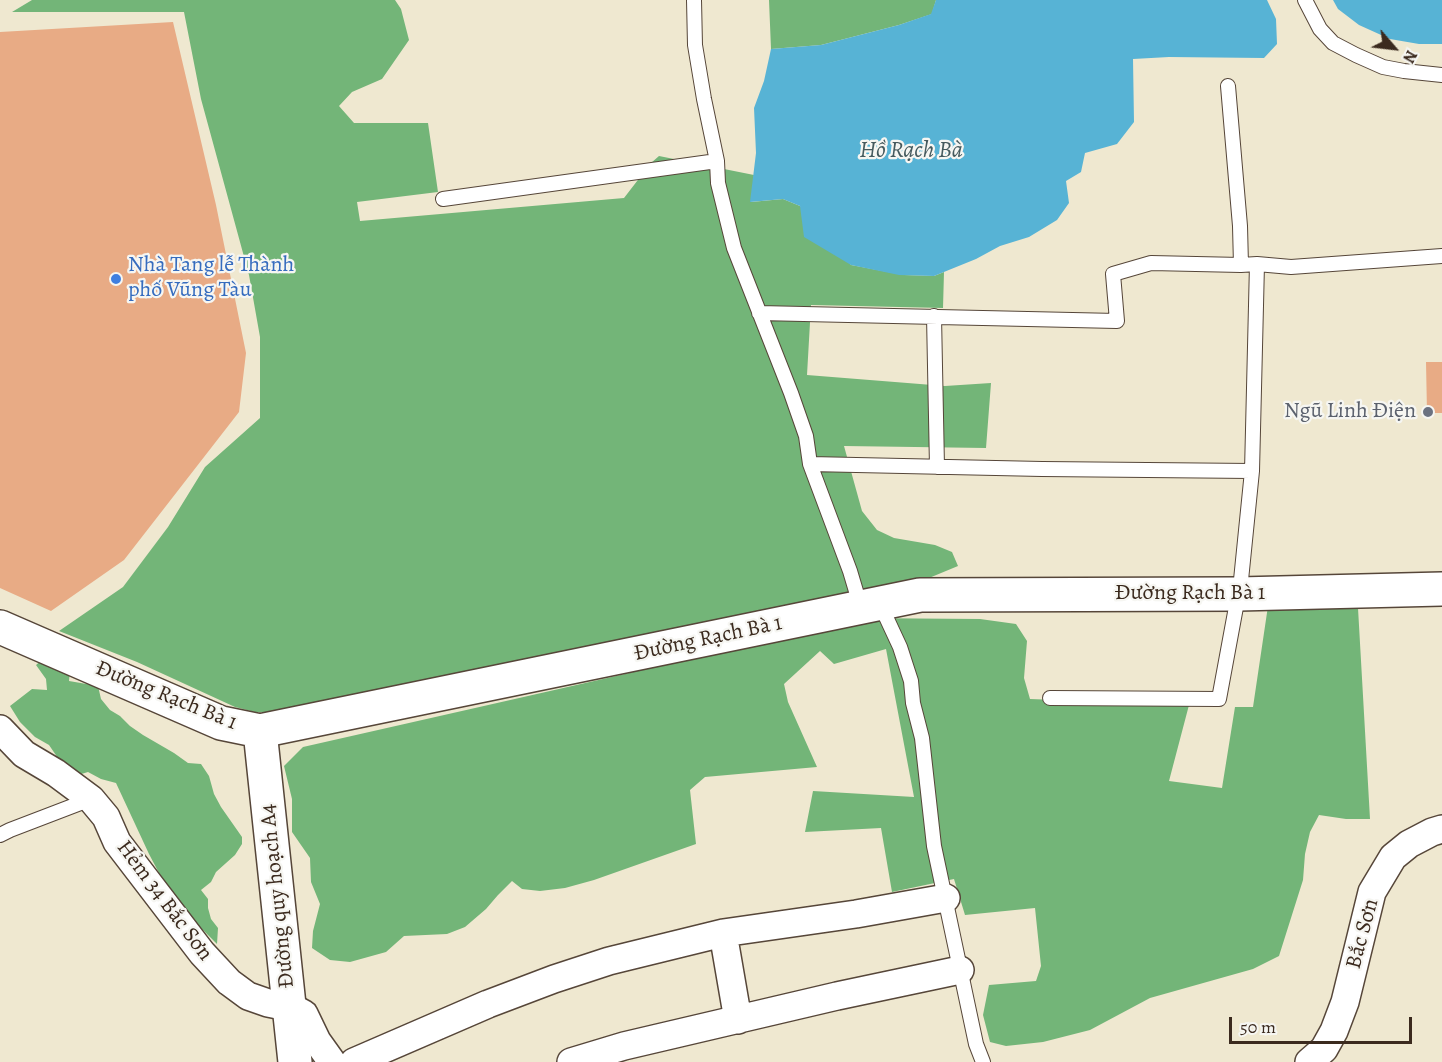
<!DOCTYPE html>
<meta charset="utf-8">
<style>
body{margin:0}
#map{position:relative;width:1442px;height:1062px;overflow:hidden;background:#efe8d0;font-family:Alegreya,serif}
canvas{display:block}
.north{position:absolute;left:1364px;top:18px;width:60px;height:60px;-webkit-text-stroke:4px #f6f6f2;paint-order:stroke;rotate:118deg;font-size:16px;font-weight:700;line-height:24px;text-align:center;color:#3b2a1e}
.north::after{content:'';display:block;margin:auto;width:21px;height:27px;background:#3b2a1e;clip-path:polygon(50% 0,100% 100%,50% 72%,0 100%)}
.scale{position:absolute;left:1229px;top:1017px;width:183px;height:27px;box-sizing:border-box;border:3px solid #3b2a1e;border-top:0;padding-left:8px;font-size:18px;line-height:21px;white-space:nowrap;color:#3b2a1e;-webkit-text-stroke:4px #f6f6f2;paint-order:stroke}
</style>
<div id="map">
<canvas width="1442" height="1062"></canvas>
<div class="north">N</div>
<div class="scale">50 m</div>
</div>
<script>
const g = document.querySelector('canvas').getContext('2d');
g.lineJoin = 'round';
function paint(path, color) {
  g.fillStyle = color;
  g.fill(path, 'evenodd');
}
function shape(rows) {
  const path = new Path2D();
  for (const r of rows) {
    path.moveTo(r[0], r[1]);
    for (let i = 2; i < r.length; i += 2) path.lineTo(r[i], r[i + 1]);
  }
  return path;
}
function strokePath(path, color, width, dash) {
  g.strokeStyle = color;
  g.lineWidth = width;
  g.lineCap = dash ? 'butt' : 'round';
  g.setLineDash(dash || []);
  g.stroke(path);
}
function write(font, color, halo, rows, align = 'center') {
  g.font = font + ' Alegreya,serif';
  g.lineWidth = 4.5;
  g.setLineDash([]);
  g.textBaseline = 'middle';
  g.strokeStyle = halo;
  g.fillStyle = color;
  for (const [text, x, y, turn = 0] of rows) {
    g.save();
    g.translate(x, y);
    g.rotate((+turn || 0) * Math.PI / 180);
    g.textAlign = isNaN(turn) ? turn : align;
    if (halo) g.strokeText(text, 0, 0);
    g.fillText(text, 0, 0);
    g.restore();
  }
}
paint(shape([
 [32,0,395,0,401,9,409,40,382,79,352,92,339,106,354,123,428,123,438,192,357,202,360,221,624,198,651,163,659,156,754,175,751,202,783,199,800,206,851,265,904,275,934,276,944,272,943,308,811,305,807,375,945,386,991,383,986,448,844,446,862,511,877,530,894,538,935,545,952,552,958,566,929,578,844,605,736,617,511,662,279,712,255,712,235,707,137,662,59,631,123,587,168,527,205,467,260,418,260,337,249,275,201,99,184,12,12,12],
 [769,0,936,0,932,14,899,25,821,45,771,49],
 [1268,606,1358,608,1370,819,1346,819,1319,815,1310,832,1305,854,1303,880,1279,956,1253,969,1150,998,1090,1030,1043,1042,1006,1046,990,1042,983,1015,989,985,1036,981,1041,966,1035,908,965,915,954,879,892,892,881,828,805,832,813,791,914,797,886,649,834,664,820,651,784,684,788,702,817,767,705,777,690,790,696,844,594,880,565,888,540,891,522,889,512,881,498,895,486,909,465,927,447,934,404,936,386,952,350,962,330,960,312,948,313,931,320,904,311,882,310,858,292,832,292,799,284,766,303,747,625,674,853,618,980,619,1016,624,1027,641,1024,678,1030,699,1189,705,1169,781,1222,788,1235,707,1253,707],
 [43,659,70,669,69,681,98,686,101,699,110,710,120,716,130,726,143,735,174,753,188,763,201,764,209,776,214,794,221,807,242,837,242,844,235,855,216,872,211,882,201,890,208,899,208,908,211,919,218,928,217,944,196,923,176,897,159,873,149,854,116,783,101,779,88,772,78,775,62,764,49,745,35,737,20,722,10,706,32,689,47,690,46,679,36,665]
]), '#73b578');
paint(shape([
 [936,0,1267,0,1276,19,1277,44,1264,58,1169,57,1133,59,1134,122,1117,144,1085,153,1081,172,1066,181,1069,203,1057,220,1029,237,1000,246,976,259,934,276,899,275,851,265,804,237,800,206,783,199,750,202,756,153,754,108,764,81,771,49,821,45,899,25,931,14],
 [1333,0,1442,0,1442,44,1419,44,1390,39,1359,25,1338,9]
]), '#57b3d5');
paint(shape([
 [173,22,216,205,246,353,239,412,124,560,51,611,0,588,0,32],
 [1426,362,1442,362,1442,413,1427,413]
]), '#e8ab85');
const service = shape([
 [694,0,695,45,704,99,717,161,718,183,734,248,791,393,806,436,810,464,850,571,861,608],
 [1305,0,1320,29,1333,43,1356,55,1383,67,1404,71,1442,75],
 [1228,86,1240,226,1241,265],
 [443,199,717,161],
 [759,313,1117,321,1113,274,1151,263,1241,265,1257,264,1291,267,1442,256],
 [934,316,937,467],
 [810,464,1042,469,1252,471],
 [880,604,900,647,911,681,913,703,922,738,934,846,976,1044,983,1062],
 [1050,698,1219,699,1241,580,1252,471,1257,264],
 [0,835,10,830,91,799]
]);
const minor = shape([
 [0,729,24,754,56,773,91,799,106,817,117,842,202,953,229,982,248,996,268,1003,293,1008,304,1014,317,1041,332,1062],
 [723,933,738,1020],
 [354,1062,488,1004,554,979,609,961,723,933,856,914,946,898],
 [571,1062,624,1046,837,996,960,970],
 [1309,1062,1324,1049,1334,1031,1345,1002,1372,892,1393,857,1409,844,1432,832,1442,829]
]);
const tertiary = shape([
 [0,627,221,723,260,731,920,595,1239,594,1442,589],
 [260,731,295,1062]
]);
strokePath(service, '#564639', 16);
strokePath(minor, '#564639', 30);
strokePath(tertiary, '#564639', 36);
strokePath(service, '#fff', 14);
strokePath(minor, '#fff', 27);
strokePath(tertiary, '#fff', 33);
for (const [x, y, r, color] of [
 [116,279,6,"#3f7fe0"],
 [1428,412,6,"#6b7280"]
]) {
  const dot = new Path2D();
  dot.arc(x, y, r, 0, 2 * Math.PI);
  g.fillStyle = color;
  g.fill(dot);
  strokePath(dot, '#f6f6f2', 2);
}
write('22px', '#366cbe', '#f6f6f2', [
 ["Nhà Tang lễ Thành",128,266],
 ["phố Vũng Tàu",128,291]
], 'left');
write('22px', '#5b616d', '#f6f6f2', [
 ["Ngũ Linh Điện",1416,412]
], 'right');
write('22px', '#3b2a1e', '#f6f6f2', [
 ["Đường Rạch Bà 1",1190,594],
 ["Đường Rạch Bà 1",708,639,-12],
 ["Đường Rạch Bà 1",166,696,22],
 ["Đường quy hoạch A4",278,896,-96],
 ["Hẻm 34 Bắc Sơn",164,901,53],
 ["Bắc Sơn",1363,934,-75]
]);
write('italic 24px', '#455a5e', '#f6f6f2', [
 ["Hồ Rạch Bà",911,151]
]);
</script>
